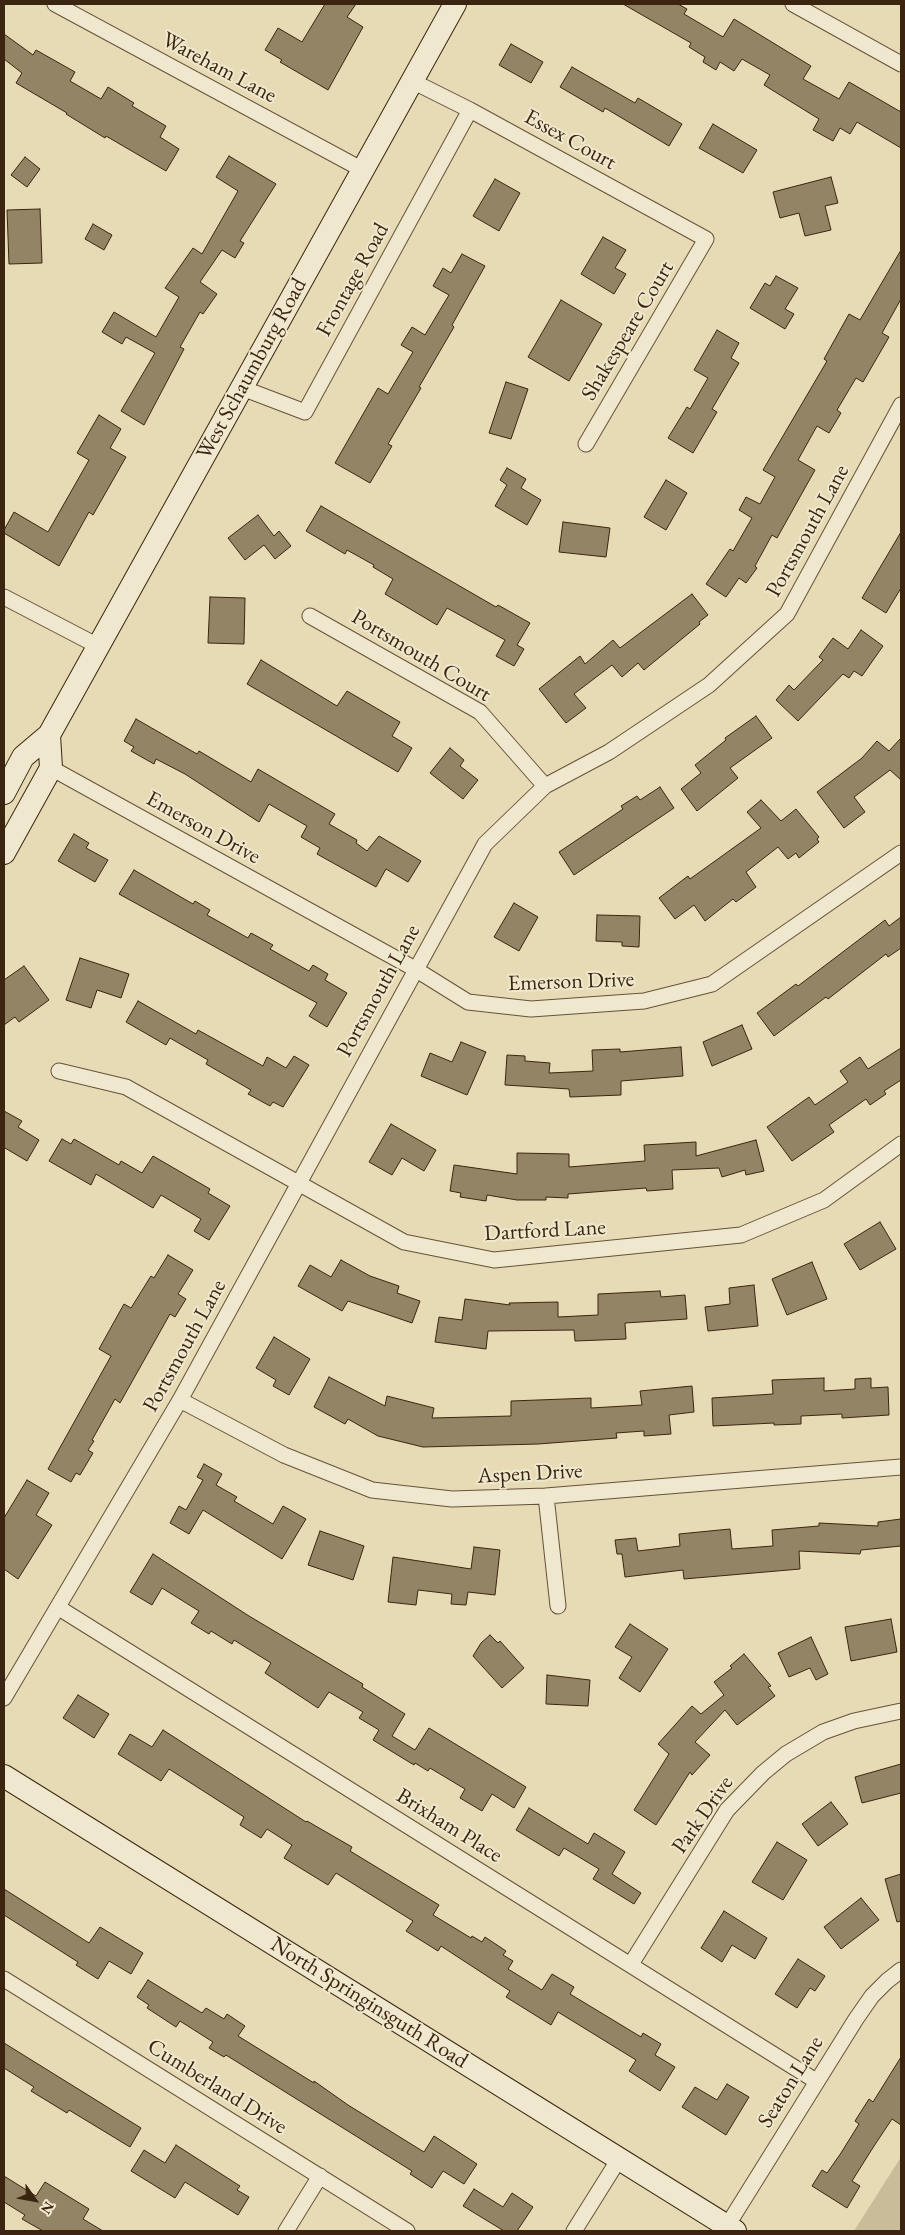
<!DOCTYPE html>
<style>
body{margin:0}
#map{position:relative;width:905px;height:2235px;overflow:hidden;background:#e6dbb4;font-family:"EB Garamond",serif}
canvas{display:block}
.frame{position:absolute;inset:0;border:5px solid #3b2511;pointer-events:none}
.north{position:absolute;left:10px;top:2175px;width:50px;height:50px;-webkit-text-stroke:4px #efe8ce;paint-order:stroke;rotate:122deg;font-size:14px;font-weight:700;line-height:20px;text-align:center;color:#3b2511}
.north::after{content:'';display:block;margin:auto;width:18px;height:22px;background:#3b2511;clip-path:polygon(50% 0,100% 100%,50% 72%,0 100%)}
</style>
<div id="map">
<canvas width="905" height="2235"></canvas>
<div class="frame"></div>
<div class="north">N</div>
</div>
<script>
const g = document.querySelector('canvas').getContext('2d');
g.lineJoin = 'round';
function paint(path, color) {
  g.fillStyle = color;
  g.fill(path, 'evenodd');
}
function shape(rows) {
  const path = new Path2D();
  for (const r of rows) {
    path.moveTo(r[0], r[1]);
    for (let i = 2; i < r.length; i += 2) path.lineTo(r[i], r[i + 1]);
  }
  return path;
}
function strokePath(path, color, width, dash) {
  g.strokeStyle = color;
  g.lineWidth = width;
  g.lineCap = dash ? 'butt' : 'round';
  g.setLineDash(dash || []);
  g.stroke(path);
}
function write(font, color, halo, rows, align = 'center') {
  g.font = font + ' "EB Garamond",serif';
  g.lineWidth = 4;
  g.setLineDash([]);
  g.textBaseline = 'middle';
  g.strokeStyle = halo;
  g.fillStyle = color;
  for (const [text, x, y, turn = 0] of rows) {
    g.save();
    g.translate(x, y);
    g.rotate((+turn || 0) * Math.PI / 180);
    g.textAlign = isNaN(turn) ? turn : align;
    if (halo) g.strokeText(text, 0, 0);
    g.fillText(text, 0, 0);
    g.restore();
  }
}
paint(shape([
 [901,2157,901,2231,854,2231]
]), '#c9bc98');
const building = shape([
 [325,4,356,4,347,17,363,27,328,90,280,62,282,60,265,50,278,28,302,42,325,4],
 [623,4,678,4,687,9,684,14,723,37,734,19,811,66,803,79,839,99,849,82,901,112,901,148,857,122,850,134,840,128,833,141,813,130,819,119,764,85,770,75,742,59,734,71,720,62,716,70,703,62,705,57,689,47,691,43,623,4],
 [4,34,33,55,36,50,75,72,70,81,101,99,108,87,134,103,132,106,166,126,160,137,179,149,166,171,106,136,105,138,66,114,67,113,16,83,22,73,4,59,4,34],
 [511,44,543,62,531,83,499,65,511,44],
 [572,67,635,103,638,98,682,124,669,146,605,108,603,112,560,87,572,67],
 [713,124,757,150,743,173,699,148,713,124],
 [229,156,276,184,240,241,244,243,235,258,222,250,200,282,217,294,203,314,200,312,180,347,184,349,144,425,121,411,155,353,126,337,122,344,102,332,114,312,156,337,179,297,165,288,193,248,202,254,238,191,216,177,229,156],
 [25,157,40,169,27,187,11,175,25,157],
 [831,177,838,203,825,206,831,230,805,236,799,213,780,218,773,192,831,177],
 [495,179,520,193,499,231,473,216,495,179],
 [40,209,42,263,9,264,7,210,40,209],
 [93,224,112,235,104,250,85,239,93,224],
 [603,237,626,250,615,268,626,274,614,294,581,274,603,237],
 [901,250,901,299,882,333,889,337,863,382,856,378,837,410,841,413,829,433,817,426,798,460,815,470,777,538,772,535,755,566,757,568,746,583,739,578,726,597,706,584,730,549,733,551,752,518,739,510,746,497,760,504,775,477,763,470,827,361,824,359,849,314,860,320,901,250],
 [462,254,485,266,452,325,454,327,419,387,421,388,388,444,392,446,370,483,335,463,378,388,388,394,413,352,401,345,412,327,425,335,449,295,433,286,443,268,451,273,462,254],
 [776,276,798,288,785,309,794,314,785,329,750,308,765,283,770,286,776,276],
 [561,300,602,324,569,381,528,357,561,300],
 [717,330,739,343,731,358,739,363,712,409,717,412,693,453,668,438,687,407,690,409,708,378,694,370,717,330],
 [506,382,528,389,511,439,489,433,506,382],
 [99,415,121,429,110,448,126,457,93,515,89,512,59,566,4,533,4,530,14,512,48,532,89,460,77,453,99,415],
 [507,468,526,479,521,488,541,500,527,525,495,506,507,485,500,480,507,468],
 [666,480,687,493,666,530,644,517,666,480],
 [321,506,496,607,498,605,530,623,517,645,524,649,514,666,496,656,505,640,447,608,437,625,385,594,393,579,373,567,374,565,347,550,345,554,306,531,321,506],
 [258,515,274,536,279,531,291,546,275,559,264,545,245,560,228,538,258,515],
 [563,522,610,528,606,557,559,552,563,522],
 [901,532,901,588,886,613,862,598,901,532],
 [692,594,708,615,699,622,700,624,644,670,638,663,622,677,612,665,574,694,586,708,566,723,539,689,580,656,585,664,613,640,620,648,692,594],
 [210,597,245,598,244,644,208,643,210,597],
 [861,630,883,646,862,676,854,671,849,678,843,674,798,721,776,700,789,685,794,690,823,660,819,657,833,638,848,649,861,630],
 [261,660,337,706,347,691,400,722,392,736,412,748,398,772,247,684,261,660],
 [756,716,772,738,730,768,738,778,697,811,681,789,701,773,695,765,726,740,725,738,756,716],
 [136,719,197,754,199,751,251,782,258,769,335,814,329,824,357,840,356,843,367,851,379,836,421,861,408,882,386,869,376,887,317,854,320,848,301,837,307,826,269,804,259,822,185,774,156,759,154,764,131,751,134,747,124,741,136,719],
 [901,738,901,780,890,770,854,797,865,812,844,828,817,792,862,758,877,741,889,751,901,738],
 [450,748,464,760,460,766,478,780,463,799,430,773,450,748],
 [660,787,674,808,574,875,559,852,623,809,621,806,637,796,640,800,660,787],
 [761,800,781,821,796,809,819,837,817,839,819,842,799,858,796,853,788,859,778,847,746,872,756,887,736,902,733,899,705,921,694,905,675,919,659,898,688,876,690,879,761,828,747,812,761,800],
 [74,834,89,843,86,848,108,860,95,882,58,861,74,834],
 [134,870,193,904,195,901,210,910,207,915,248,938,251,933,273,945,270,949,309,971,313,965,328,974,325,980,347,993,327,1027,309,1016,317,1003,119,894,134,870],
 [514,903,538,917,519,951,494,937,514,903],
 [597,915,640,916,639,947,622,946,622,942,596,941,597,915],
 [901,917,901,948,888,957,886,954,828,999,826,997,774,1036,757,1013,796,984,798,986,885,920,889,926,901,917],
 [80,958,129,974,121,998,97,990,91,1008,66,1000,80,958],
 [24,966,49,1000,19,1022,15,1017,4,1025,4,980,24,966],
 [138,1001,196,1034,198,1030,263,1066,267,1057,286,1068,294,1056,309,1065,283,1107,273,1102,270,1106,248,1094,251,1090,206,1064,208,1060,170,1038,166,1045,126,1022,138,1001],
 [742,1025,752,1049,712,1066,703,1042,742,1025],
 [461,1042,486,1052,467,1095,421,1076,430,1053,452,1062,461,1042],
 [681,1047,683,1076,621,1081,621,1095,570,1097,569,1089,505,1085,507,1055,525,1056,525,1061,550,1063,549,1073,593,1071,592,1050,620,1049,620,1052,681,1047],
 [901,1048,901,1080,884,1091,886,1094,870,1105,866,1099,829,1125,834,1132,792,1161,767,1127,809,1097,815,1105,848,1082,840,1071,860,1057,868,1069,901,1048],
 [4,1111,22,1121,18,1127,39,1140,27,1161,5,1148,4,1150,4,1111],
 [391,1124,436,1150,424,1171,402,1158,392,1175,369,1162,391,1124],
 [62,1139,71,1144,74,1139,119,1165,121,1161,142,1173,153,1156,210,1189,208,1193,230,1206,209,1240,194,1231,201,1219,161,1195,153,1208,96,1174,91,1185,49,1161,62,1139],
 [756,1140,764,1171,746,1175,745,1170,722,1177,719,1168,672,1170,673,1189,647,1191,646,1188,568,1194,568,1198,546,1197,546,1200,517,1200,487,1195,486,1201,460,1197,461,1193,450,1191,454,1165,517,1174,517,1153,569,1154,569,1167,645,1161,644,1145,696,1142,696,1156,756,1140],
 [880,1222,896,1249,860,1270,844,1244,880,1222],
 [168,1255,193,1270,178,1294,186,1299,175,1317,170,1314,120,1403,115,1399,92,1440,94,1441,88,1450,93,1453,80,1475,76,1473,71,1482,48,1469,111,1356,99,1349,124,1304,131,1308,151,1276,154,1278,168,1255],
 [341,1260,370,1276,399,1286,397,1293,420,1301,412,1323,348,1301,342,1311,298,1286,310,1265,331,1277,341,1260],
 [812,1262,827,1299,787,1315,772,1279,812,1262],
 [754,1285,758,1326,708,1331,705,1307,730,1304,729,1288,754,1285],
 [660,1291,661,1297,685,1295,687,1319,625,1323,626,1339,575,1341,574,1330,488,1331,486,1349,435,1342,439,1317,462,1320,465,1299,510,1305,509,1303,558,1302,558,1317,598,1315,598,1294,660,1291],
 [274,1337,310,1359,289,1395,273,1386,276,1380,256,1368,274,1337],
 [329,1377,385,1406,387,1396,434,1408,432,1418,511,1416,511,1401,591,1398,591,1408,642,1405,640,1391,692,1386,694,1412,669,1415,671,1434,644,1436,644,1431,616,1433,617,1438,538,1444,423,1447,378,1436,348,1419,345,1424,314,1407,329,1377],
 [824,1378,824,1391,855,1389,855,1379,871,1378,871,1388,888,1387,889,1415,842,1418,842,1414,801,1416,801,1424,774,1425,774,1423,713,1426,712,1398,773,1394,772,1380,824,1378],
 [204,1464,222,1474,216,1485,237,1497,234,1501,273,1524,283,1506,306,1519,282,1559,203,1510,189,1534,170,1523,179,1506,186,1510,203,1480,197,1477,204,1464],
 [27,1480,49,1493,36,1515,52,1525,18,1579,4,1569,4,1518,27,1480],
 [901,1519,901,1546,861,1550,860,1554,799,1551,800,1569,684,1579,683,1570,625,1577,622,1554,617,1554,615,1540,636,1538,638,1551,680,1546,679,1534,730,1529,732,1549,773,1546,772,1530,819,1526,819,1523,878,1526,878,1522,901,1519],
 [320,1531,364,1546,353,1580,308,1565,320,1531],
 [474,1547,500,1550,495,1595,468,1592,466,1605,451,1604,452,1594,418,1590,416,1605,388,1602,393,1557,471,1569,474,1547],
 [153,1554,249,1616,363,1684,362,1687,405,1714,392,1736,415,1750,429,1728,526,1787,514,1808,492,1794,482,1811,460,1798,465,1789,430,1768,428,1771,415,1763,414,1765,373,1740,379,1730,359,1718,363,1712,329,1692,318,1708,265,1673,271,1663,234,1640,232,1644,211,1631,209,1634,191,1623,199,1611,162,1588,152,1605,130,1592,153,1554],
 [891,1619,897,1652,851,1661,845,1627,891,1619],
 [630,1624,668,1649,640,1692,619,1678,632,1657,615,1647,630,1624],
 [490,1635,498,1643,500,1641,524,1668,502,1688,473,1656,481,1643,490,1635],
 [811,1637,828,1674,816,1680,810,1668,789,1677,778,1653,811,1637],
 [744,1654,771,1686,768,1687,775,1696,737,1725,725,1710,695,1742,710,1755,692,1775,690,1772,656,1825,634,1810,669,1754,658,1744,692,1706,701,1714,724,1695,714,1682,732,1668,730,1666,744,1654],
 [547,1675,590,1680,588,1706,546,1704,547,1675],
 [78,1695,109,1714,94,1738,63,1718,78,1695],
 [163,1730,306,1822,307,1821,352,1847,350,1851,439,1905,433,1915,471,1938,472,1936,482,1942,485,1937,506,1951,503,1955,513,1961,508,1969,542,1990,552,1974,574,1987,570,1994,641,2037,643,2033,661,2044,655,2055,675,2067,660,2091,629,2071,636,2060,558,2012,551,2025,506,1997,510,1991,441,1946,438,1951,406,1931,413,1921,336,1873,328,1885,284,1858,292,1845,267,1829,261,1838,240,1825,244,1817,169,1769,161,1781,118,1754,130,1734,152,1747,163,1730],
 [901,1764,901,1793,862,1803,855,1777,901,1764],
 [831,1802,848,1824,818,1846,802,1824,831,1802],
 [529,1808,588,1844,594,1833,625,1852,612,1874,641,1893,634,1904,593,1879,599,1869,564,1848,559,1856,516,1830,529,1808],
 [777,1842,807,1860,783,1900,752,1882,777,1842],
 [901,1874,901,1921,897,1922,885,1879,901,1874],
 [4,1889,89,1943,100,1927,143,1953,131,1974,109,1961,98,1979,76,1965,78,1962,4,1915,4,1889],
 [861,1898,879,1920,841,1949,824,1927,861,1898],
 [724,1911,767,1938,755,1959,732,1945,722,1962,701,1948,724,1911],
 [798,1959,825,1976,815,1991,810,1988,797,2008,775,1994,798,1959],
 [148,1980,202,2013,206,2008,224,2019,227,2014,245,2026,238,2036,314,2083,314,2081,348,2105,424,2152,434,2136,477,2164,464,2184,443,2171,432,2188,410,2174,412,2171,226,2055,224,2057,209,2048,213,2042,180,2021,176,2027,147,2008,149,2005,137,1997,148,1980],
 [4,2043,141,2128,130,2147,69,2110,67,2113,31,2091,34,2087,4,2068,4,2043],
 [901,2057,901,2125,892,2119,874,2146,852,2181,860,2186,847,2208,812,2186,822,2170,827,2173,841,2153,859,2124,855,2121,869,2099,873,2102,901,2057],
 [727,2084,749,2097,726,2135,682,2107,695,2087,717,2100,727,2084],
 [176,2145,240,2186,237,2190,249,2197,238,2215,185,2182,175,2198,131,2171,144,2150,165,2163,176,2145],
 [4,2176,36,2196,45,2182,89,2209,83,2219,103,2231,43,2231,22,2219,25,2215,4,2202,4,2176],
 [474,2189,503,2207,512,2193,533,2207,517,2231,504,2231,463,2206,474,2189]
]);
paint(building, '#948466');
strokePath(building, '#3b2511', 1);
const street = shape([
 [55,4,363,170],
 [793,4,901,64],
 [412,81,470,110,706,239,586,444],
 [242,388,305,412,470,110],
 [4,597,98,646],
 [310,616,480,712,545,786],
 [51,768,415,969,468,1002,531,1009,644,1001,712,984,901,853],
 [59,1071,126,1087,404,1242,494,1260,741,1235,824,1200,901,1144],
 [180,1400,284,1455,372,1490,452,1499,546,1496,901,1467],
 [546,1496,558,1606],
 [59,1608,816,2081],
 [4,1698,180,1400,485,844,545,786,609,752,709,685,787,614,901,405],
 [631,1964,727,1810,763,1773,786,1754,823,1732,854,1721,901,1711],
 [4,1979,407,2231],
 [727,2226,856,2019,872,1996,887,1981,901,1970],
 [286,2231,320,2176],
 [574,2231,619,2159]
]);
const secondary = shape([
 [4,793,23,757,49,735,455,4],
 [4,853,51,768,49,735],
 [4,1776,735,2231]
]);
strokePath(street, '#66523a', 17);
strokePath(secondary, '#3b2511', 24);
strokePath(street, '#efe8ce', 15);
strokePath(secondary, '#efe8ce', 22);
write('22px', '#3b2511', '#efe8ce', [
 ["Wareham Lane",219,68,28],
 ["Essex Court",570,140,29],
 ["Frontage Road",353,280,-61],
 ["Shakespeare Court",628,331,-59],
 ["West Schaumburg Road",252,369,-61],
 ["Portsmouth Lane",808,531,-61],
 ["Portsmouth Court",421,656,31],
 ["Emerson Drive",203,828,29],
 ["Emerson Drive",571,982,-2],
 ["Portsmouth Lane",379,991,-61],
 ["Dartford Lane",545,1231,-3],
 ["Portsmouth Lane",185,1346,-61],
 ["Aspen Drive",530,1474,-3],
 ["Park Drive",703,1815,-55],
 ["Brixham Place",449,1826,32],
 ["North Springinsguth Road",369,2003,32],
 ["Seaton Lane",791,2082,-58],
 ["Cumberland Drive",217,2087,32]
]);
</script>
